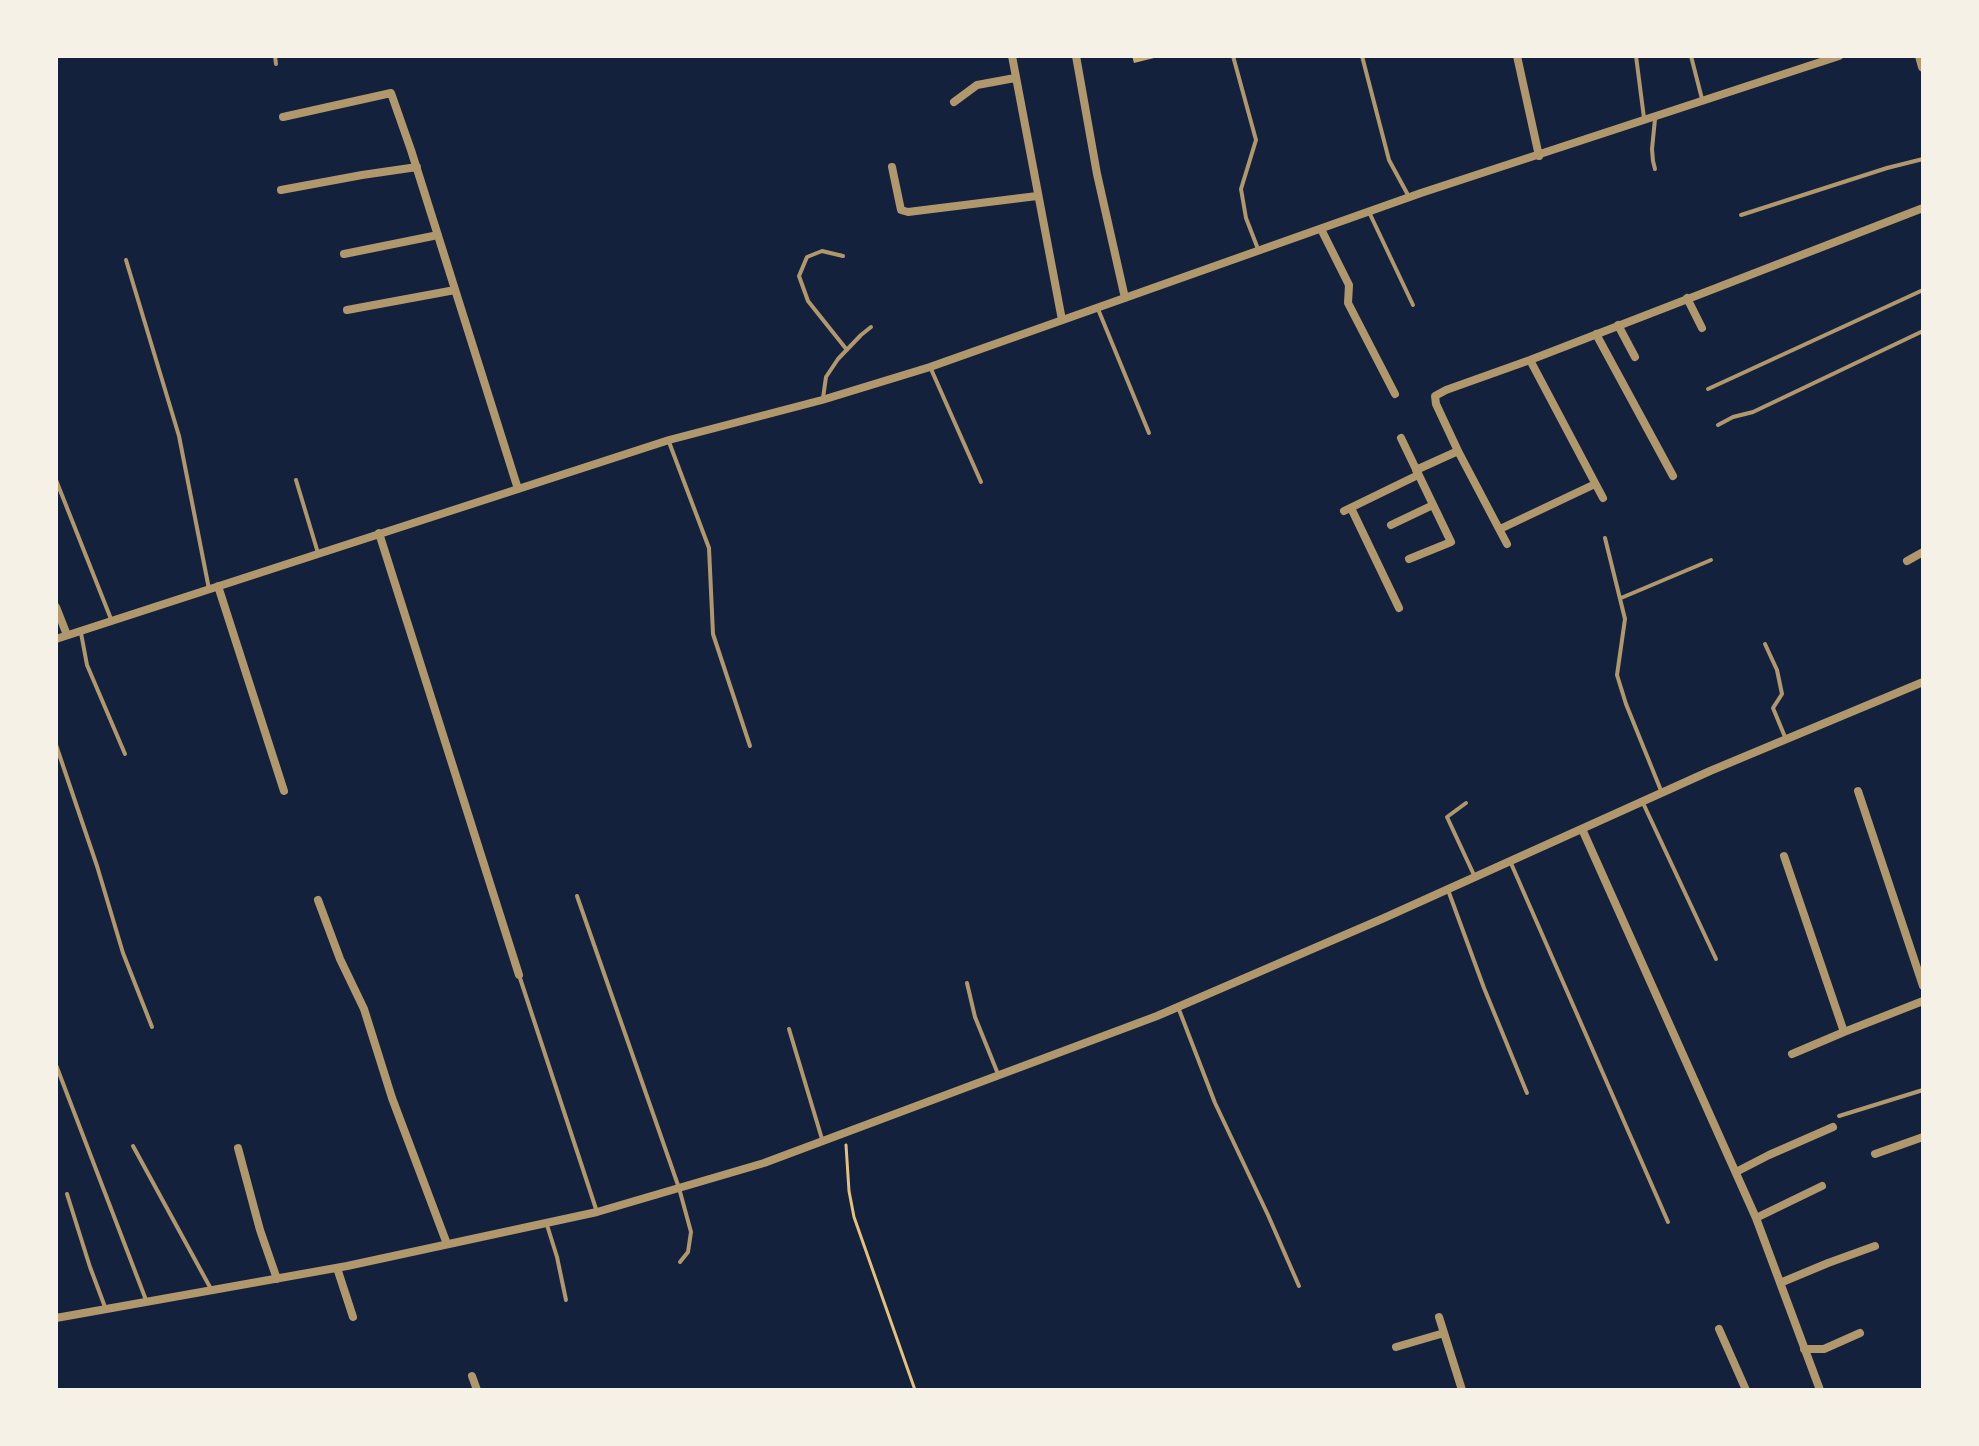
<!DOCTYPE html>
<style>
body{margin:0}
#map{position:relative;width:1979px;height:1446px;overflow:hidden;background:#14213d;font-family:"DM Sans",sans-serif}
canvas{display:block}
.frame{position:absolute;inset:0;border:58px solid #f6f1e7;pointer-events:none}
</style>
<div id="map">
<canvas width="1979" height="1446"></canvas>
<div class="frame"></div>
</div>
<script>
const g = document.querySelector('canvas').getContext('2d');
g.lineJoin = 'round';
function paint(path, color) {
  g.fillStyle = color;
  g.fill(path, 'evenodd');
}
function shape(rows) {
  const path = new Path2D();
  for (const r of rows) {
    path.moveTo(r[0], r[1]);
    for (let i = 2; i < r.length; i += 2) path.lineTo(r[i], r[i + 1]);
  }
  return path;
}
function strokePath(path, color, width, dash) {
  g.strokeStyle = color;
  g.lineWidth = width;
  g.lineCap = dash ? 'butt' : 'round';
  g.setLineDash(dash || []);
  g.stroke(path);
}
paint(shape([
 [1132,56,1158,56,1158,57,1134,63]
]), '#c6a872');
strokePath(shape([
 [846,1145,849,1191,854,1217,915,1390]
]), '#e5c07b', 3);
strokePath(shape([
 [275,56,276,64],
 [1233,56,1256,140,1241,189,1246,218,1258,249],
 [1362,56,1389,160,1408,195],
 [1636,56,1644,118],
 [1691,56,1702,99],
 [1655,119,1652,149,1653,161,1655,169],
 [1369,212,1413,305],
 [1741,215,1887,168,1923,159],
 [843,256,822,251,807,257,799,276,808,301,847,350],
 [126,260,179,436,209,589],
 [1098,309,1149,433],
 [931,369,981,482],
 [1708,389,1923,290],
 [823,398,826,377,838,359,861,335,871,327],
 [1718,425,1733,417,1753,412,1923,331],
 [669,442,709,548,713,634,750,746],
 [56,480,111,619],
 [296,480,318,553],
 [1605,538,1625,619,1617,675,1626,704,1662,793],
 [1621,598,1711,560],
 [81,633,87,665,125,754],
 [1765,644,1777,670,1782,694,1773,708,1785,737],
 [56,745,97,866,123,953,152,1027],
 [1466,803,1447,817,1474,875],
 [1643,803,1716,959],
 [1510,861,1668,1222],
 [1448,890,1484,988,1527,1093],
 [577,896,679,1188,691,1232,688,1252,680,1262],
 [519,975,597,1212],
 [967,983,975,1017,998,1074],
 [1178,1007,1215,1103,1268,1215,1299,1286],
 [789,1029,822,1139],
 [56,1065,146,1300],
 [1839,1116,1923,1090],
 [133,1146,211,1289],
 [67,1194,90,1267,105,1307],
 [547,1225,557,1257,566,1300]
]), '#b1986c', 4);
strokePath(shape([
 [1012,56,1062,320],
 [1076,56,1097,174,1125,298],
 [1517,56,1539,156],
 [954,102,977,85,1015,78],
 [283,117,391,93,411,150,518,489],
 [892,167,901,210,908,212,1037,196],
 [281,190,362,175,417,167],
 [1321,229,1349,285,1348,303,1395,394],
 [344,254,438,235],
 [1687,298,1702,328],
 [347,310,455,290],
 [1618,325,1635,357],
 [1596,334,1673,476],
 [1530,360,1603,498],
 [1401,438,1451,542,1409,559],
 [1416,470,1458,451],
 [1351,508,1399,608],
 [1344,511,1418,475],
 [1391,525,1433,505],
 [1500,529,1595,484],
 [379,533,519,975],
 [1507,544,1458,451,1436,404,1435,396,1446,390,1530,360,1923,208],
 [1907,561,1923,552],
 [218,586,284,791],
 [56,607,67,635],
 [56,639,669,440,822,400,930,367,1421,193,1839,56],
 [1858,791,1923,986],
 [1582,829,1756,1218,1820,1390],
 [1784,856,1844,1032,1923,1001],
 [318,900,340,959,364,1009,392,1098,447,1244],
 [1792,1054,1844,1032],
 [238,1148,260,1230,277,1279],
 [1875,1154,1923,1137],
 [1736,1172,1769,1155,1833,1127],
 [1756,1218,1822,1186],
 [337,1268,353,1317],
 [1780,1283,1828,1263,1875,1246],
 [1439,1317,1462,1390],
 [56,1318,347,1266,597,1212,764,1163,1157,1016,1384,918,1710,771,1923,682],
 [1719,1329,1746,1390],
 [1396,1347,1444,1333],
 [1804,1349,1824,1349,1860,1333],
 [472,1376,477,1390]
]), '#b1986c', 8);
strokePath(shape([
 [1920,56,1923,67]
]), '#b1986c', 10);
</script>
